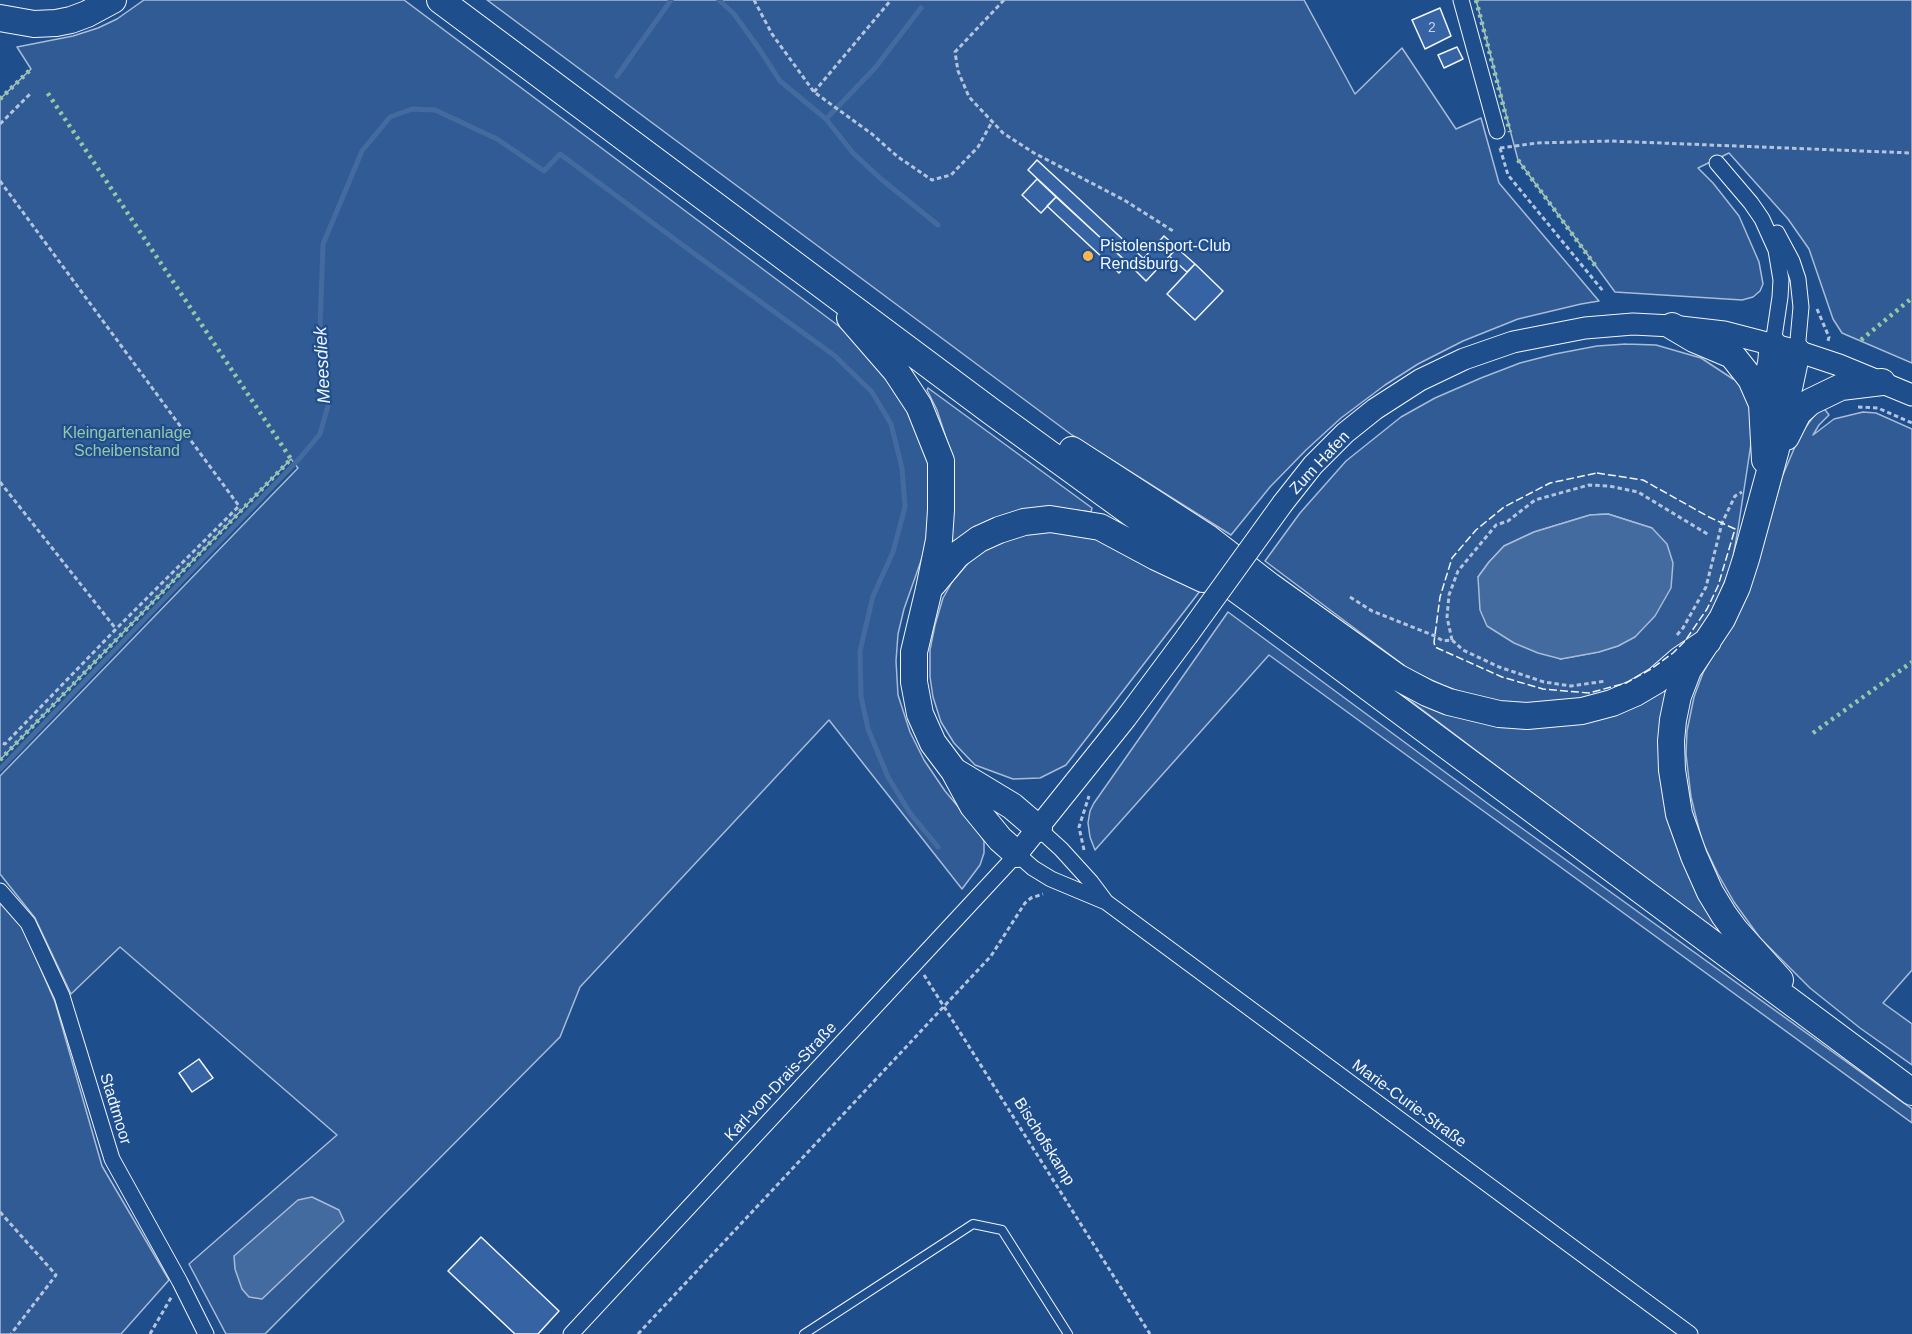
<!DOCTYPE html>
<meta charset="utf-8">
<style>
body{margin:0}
canvas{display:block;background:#1f4e8c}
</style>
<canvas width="1912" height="1334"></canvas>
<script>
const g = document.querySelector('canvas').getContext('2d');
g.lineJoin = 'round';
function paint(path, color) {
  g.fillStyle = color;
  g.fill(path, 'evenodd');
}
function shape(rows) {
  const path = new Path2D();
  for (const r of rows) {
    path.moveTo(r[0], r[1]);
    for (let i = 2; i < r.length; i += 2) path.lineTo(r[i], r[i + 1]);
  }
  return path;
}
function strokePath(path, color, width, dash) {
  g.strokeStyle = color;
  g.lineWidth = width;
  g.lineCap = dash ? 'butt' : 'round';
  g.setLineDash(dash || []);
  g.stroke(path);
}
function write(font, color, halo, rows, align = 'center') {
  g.font = font + ' Arial,sans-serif';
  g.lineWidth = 4.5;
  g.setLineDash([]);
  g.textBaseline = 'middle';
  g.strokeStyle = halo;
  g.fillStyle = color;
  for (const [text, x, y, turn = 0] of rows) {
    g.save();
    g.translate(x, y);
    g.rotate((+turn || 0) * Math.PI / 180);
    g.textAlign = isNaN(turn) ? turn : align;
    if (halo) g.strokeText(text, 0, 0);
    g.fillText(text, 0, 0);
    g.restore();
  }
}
const built = shape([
 [144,0,404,0,860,342,896,383,928,458,929,538,904,609,898,634,896,661,898,695,910,732,924,760,945,791,977,829,984,841,984,853,980,865,962,889,829,720,580,987,560,1037,265,1334,226,1334,189,1264,337,1135,120,947,71,994,35,918,0,874,0,776,298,468,291,459,0,760,0,99,31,69,17,47,73,36,98,28,117,19,144,0],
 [487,0,1304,0,1355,94,1402,48,1456,129,1481,118,1499,183,1599,301,1581,304,1518,319,1463,341,1418,364,1385,385,1341,418,1306,450,1270,487,1231,535,1072,435,487,0],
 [1476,0,1912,0,1912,363,1842,333,1833,319,1809,249,1788,219,1729,153,1698,168,1713,183,1739,216,1759,262,1763,284,1760,291,1753,297,1742,300,1615,292,1518,160,1476,0],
 [1626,344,1656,345,1701,358,1733,379,1741,375,1748,391,1754,424,1738,529,1732,563,1715,606,1697,633,1675,657,1653,675,1594,699,1530,705,1502,703,1472,696,1442,685,1410,670,1265,561,1300,513,1346,461,1401,417,1435,398,1481,378,1520,363,1555,354,1597,346,1626,344],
 [1608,514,1652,528,1635,636,1618,646,1598,652,1560,659,1478,577,1489,562,1504,546,1534,532,1590,515,1608,514],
 [928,388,1092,508,1091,512,1059,508,948,554,954,505,954,476,948,444,937,410,927,390,928,388],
 [1823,407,1829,415,1819,425,1813,435,1834,419,1863,412,1876,413,1912,429,1912,970,1883,1003,1912,1024,1912,1065,1860,1028,1810,988,1760,938,1734,902,1718,874,1702,841,1691,797,1686,754,1687,731,1694,697,1703,673,1734,618,1757,566,1782,477,1800,435,1816,413,1823,407],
 [1032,531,1089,532,1200,591,1066,765,1040,778,1013,779,975,765,954,743,941,722,933,697,930,677,930,650,935,625,943,598,952,582,970,561,987,548,1006,539,1032,531],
 [1228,612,1491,806,1912,1109,1912,1123,1269,655,1095,850,1090,837,1088,823,1090,811,1094,803,1228,612],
 [1371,671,1499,723,1673,683,1664,741,1728,941,1371,671],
 [0,901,23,928,55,1002,102,1166,169,1280,121,1334,0,1334,0,901]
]);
paint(built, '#305b95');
strokePath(built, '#a8bbd7', 1.5);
const water = shape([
 [1608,514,1652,528,1667,544,1673,563,1671,588,1655,616,1635,637,1618,646,1599,652,1561,659,1538,653,1514,643,1487,626,1480,610,1478,577,1489,562,1504,546,1534,532,1590,515,1608,514],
 [312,1197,339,1210,344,1221,262,1299,249,1297,242,1289,235,1269,234,1256,298,1200,312,1197]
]);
paint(water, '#446ba0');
strokePath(water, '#a8bbd7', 1.5);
strokePath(shape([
 [719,0,734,14,760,50,780,81,826,119,875,68,921,8],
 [617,76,671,0],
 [826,119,853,153,881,179,938,225],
 [0,769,300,458,320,434,329,402,324,375,320,328,323,244,362,151,390,117,412,109,435,110,497,139,544,171,560,154,692,252,835,356,872,392,891,424,902,468,905,507,893,552,873,596,860,651,861,696,868,729,888,777,910,813,938,847]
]), '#446ba0', 5);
const building = shape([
 [1440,8,1451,36,1425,49,1412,20,1440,8],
 [1457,47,1463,59,1444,68,1438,55,1457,47],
 [1037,160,1143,258,1134,269,1028,170,1037,160],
 [1037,179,1056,197,1041,213,1022,195,1037,179],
 [1056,197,1128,263,1119,273,1047,206,1056,197],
 [1164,236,1177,248,1146,281,1134,269,1164,236],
 [1177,248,1195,264,1187,272,1169,256,1177,248],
 [1195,264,1223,291,1195,320,1167,294,1195,264],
 [199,1059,213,1078,192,1092,179,1073,199,1059],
 [481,1237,559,1311,538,1334,515,1334,448,1271,481,1237]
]);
paint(building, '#3563a3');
strokePath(building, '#f2f6ff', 1.5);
const service = shape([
 [804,1334,973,1224,1002,1230,1068,1334]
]);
const minor = shape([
 [1461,0,1497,131],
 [1717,163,1751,203,1762,219,1776,250,1781,280,1780,297,1773,344],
 [1777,233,1792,261,1798,279,1801,307,1797,351],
 [1039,829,1061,849,1091,882,1106,902],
 [0,891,28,923,62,996,112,1159,180,1282,206,1334],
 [571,1334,1017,854,1033,868,1051,879,1106,902,1690,1334]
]);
const secondary = shape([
 [1283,503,1313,465,1345,433,1375,409,1420,380,1464,359,1513,342,1585,328,1633,324,1672,326,1724,332,1797,351,1839,365,1912,395],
 [1017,854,1126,718,1187,636]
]);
const trunk = shape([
 [440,0,992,412,1255,603,1912,1092],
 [0,18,34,24,56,23,71,20,87,14,113,0],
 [850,318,896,371,919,406,941,461,941,510,939,540,929,589,914,652,914,682,920,714,933,743,954,771,973,806,1000,839,1017,854],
 [1672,326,1694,339,1732,355,1751,379,1762,404],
 [1786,437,1798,413,1810,402,1841,387,1882,382],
 [1072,450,1208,538,1270,586,1397,677,1427,693,1449,702,1499,714,1527,716,1582,711,1612,703,1635,693,1657,680,1680,660,1708,641],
 [1765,460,1762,404,1771,363,1773,344],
 [933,584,957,555,979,539,999,530,1024,522,1050,519,1100,527,1156,557,1203,579],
 [954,771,1012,806,1039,829],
 [1780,980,1735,930,1724,915,1710,892,1694,856,1679,814,1672,770,1671,741,1673,720,1678,696,1688,670,1722,619,1737,587,1746,559,1776,449,1797,351]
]);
strokePath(service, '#f2f6ff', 10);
strokePath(minor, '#f2f6ff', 17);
strokePath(secondary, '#f2f6ff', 23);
strokePath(trunk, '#f2f6ff', 28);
strokePath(shape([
 [754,0,772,34,814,92,872,134,898,157,932,180,951,175,978,147,992,122],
 [1004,0,955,52,958,71,969,97,1003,133,1034,153,1124,200,1173,231],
 [814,92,891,0],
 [0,124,30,94],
 [1500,148,1537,143,1610,141,1912,153],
 [1500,148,1508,175,1603,291],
 [0,181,239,506,116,629,5,744,0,742],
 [1817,309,1829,337,1828,341],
 [1858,407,1878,408,1912,423],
 [0,482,116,629],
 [1350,597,1372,611,1435,636,1443,641,1452,640,1463,650,1499,667,1544,682,1571,686,1606,681],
 [1677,635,1683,628,1706,587,1722,523,1735,496,1742,492],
 [1452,640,1447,617,1449,595,1458,571,1496,525,1508,521,1535,500,1589,485,1609,486,1638,492,1709,535],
 [1084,850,1079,827,1089,796],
 [924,975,1150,1334],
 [0,1212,56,1275,11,1334],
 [150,1334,172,1296],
 [638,1334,991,956,1025,903,1031,898,1043,894]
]), '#b3c4dc', 3, [4.5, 3]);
strokePath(service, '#1f4e8c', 8);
strokePath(minor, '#1f4e8c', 15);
strokePath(secondary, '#1f4e8c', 21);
strokePath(trunk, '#1f4e8c', 26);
const secondaryBridge = shape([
 [1187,636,1283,503]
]);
strokePath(secondaryBridge, '#f2f6ff', 23, []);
strokePath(secondaryBridge, '#1f4e8c', 21);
strokePath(shape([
 [1476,0,1510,132],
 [0,99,31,69],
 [1518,160,1597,268],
 [1861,340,1912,298],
 [1813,733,1912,662],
 [0,760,291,459,47,92]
]), '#97c8a6', 4.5, [3, 4.5]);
strokePath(shape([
 [1597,473,1643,480,1709,517,1735,529,1718,586,1707,609,1685,641,1673,653,1651,669,1626,683,1589,693,1543,689,1502,677,1435,647,1434,642,1440,597,1452,558,1476,530,1504,507,1550,483,1597,473]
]), '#f2f6ff', 1.5, [8, 3]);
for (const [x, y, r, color] of [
 [1088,256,6,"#ffb74d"]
]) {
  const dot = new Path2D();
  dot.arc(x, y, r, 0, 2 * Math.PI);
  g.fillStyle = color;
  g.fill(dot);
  strokePath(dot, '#1f4e8c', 2);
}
write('14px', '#c3d1e8', null, [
 ["2",1432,28]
]);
write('16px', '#f2f6ff', '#1f4e8c', [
 ["Pistolensport-Club",1100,247],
 ["Rendsburg",1100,265]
], 'left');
write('16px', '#97c8a6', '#1f4e8c', [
 ["Kleingartenanlage",127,434],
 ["Scheibenstand",127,452]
]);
write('16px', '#f2f6ff', '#1f4e8c', [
 ["Zum Hafen",1320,463,-47],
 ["Karl-von-Drais-Straße",781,1082,-47],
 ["Marie-Curie-Straße",1409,1104,36],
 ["Stadtmoor",115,1109,73],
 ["Bischofskamp",1044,1142,58]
]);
write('italic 18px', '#f2f6ff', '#1f4e8c', [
 ["Meesdiek",323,365,-93]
]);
</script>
